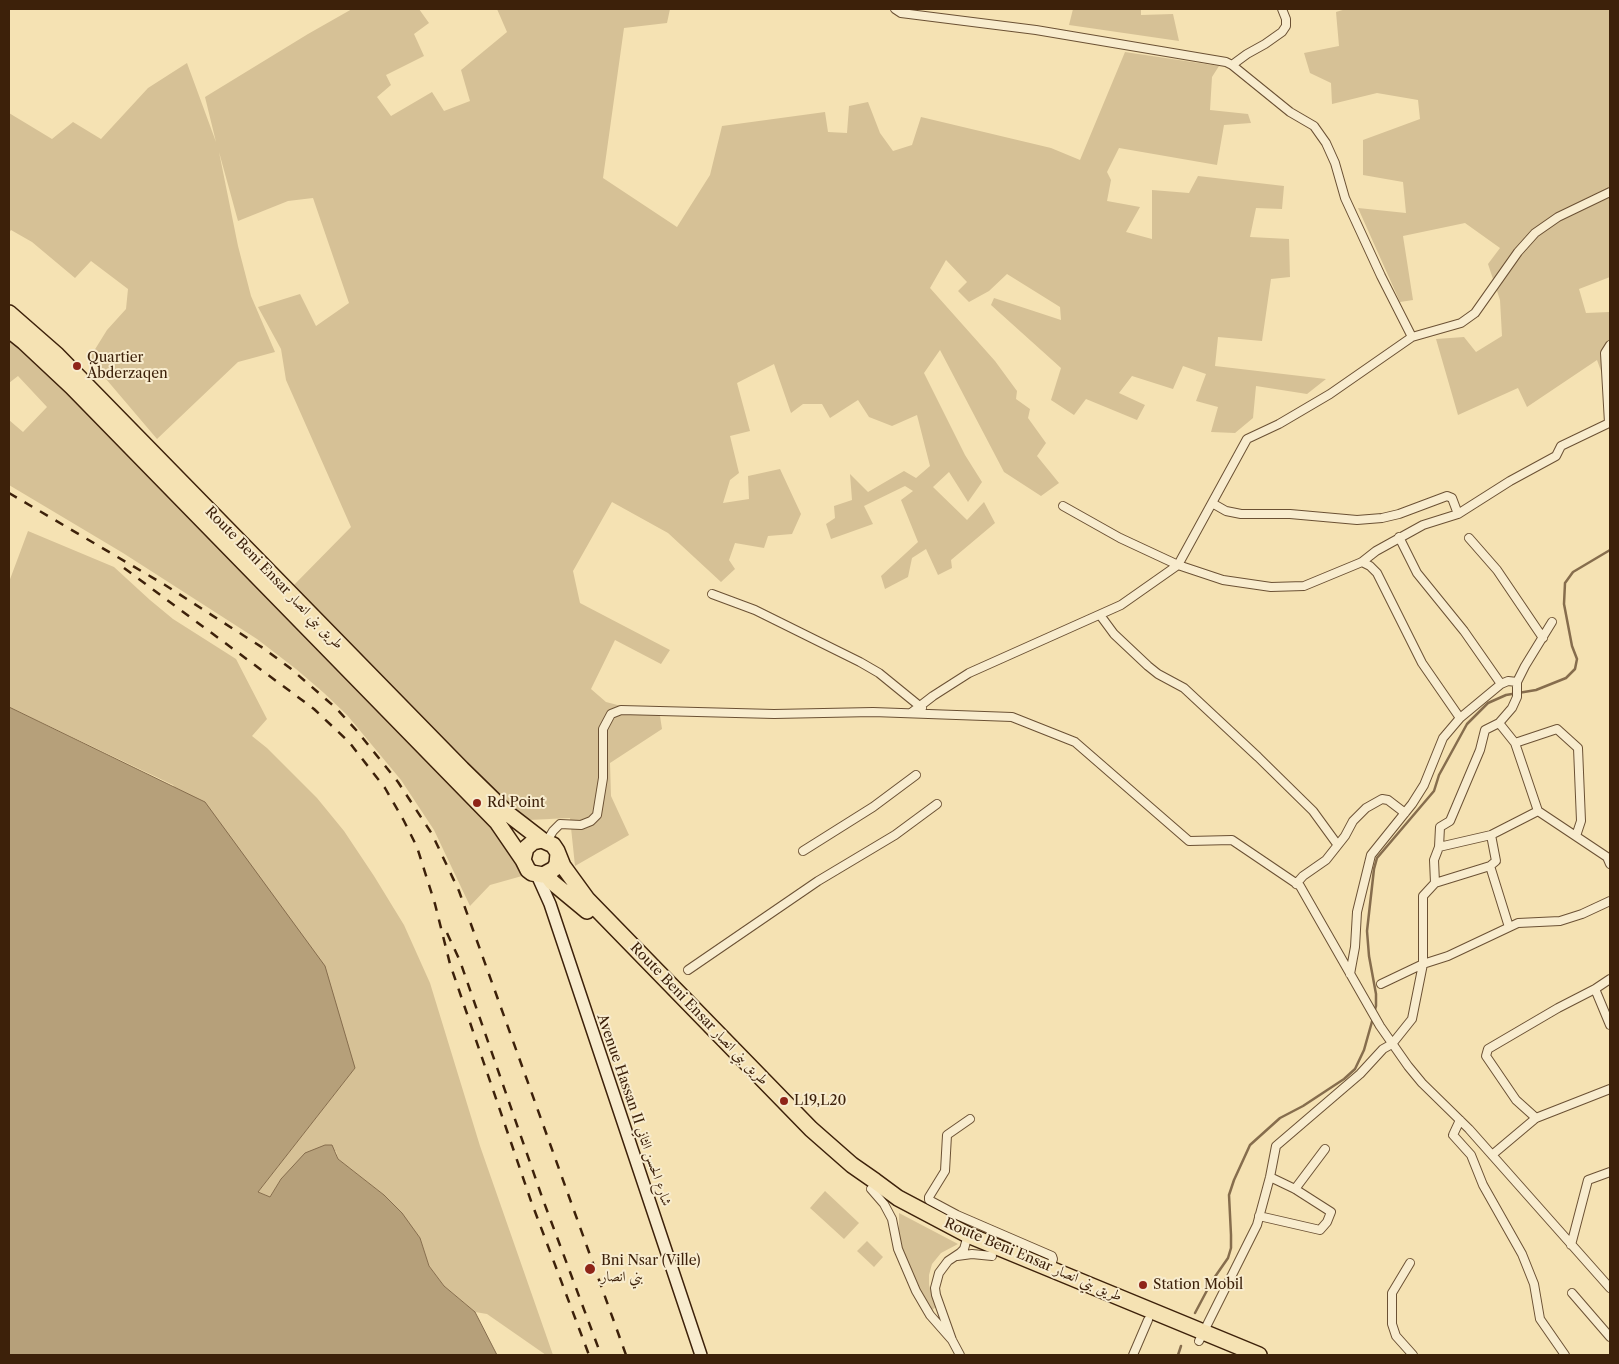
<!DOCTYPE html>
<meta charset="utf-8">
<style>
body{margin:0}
#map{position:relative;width:1619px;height:1364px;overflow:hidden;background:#f5e2b3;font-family:"Libre Caslon Text",serif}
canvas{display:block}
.frame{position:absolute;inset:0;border:10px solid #3d210a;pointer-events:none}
</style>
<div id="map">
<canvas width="1619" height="1364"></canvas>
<div class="frame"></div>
</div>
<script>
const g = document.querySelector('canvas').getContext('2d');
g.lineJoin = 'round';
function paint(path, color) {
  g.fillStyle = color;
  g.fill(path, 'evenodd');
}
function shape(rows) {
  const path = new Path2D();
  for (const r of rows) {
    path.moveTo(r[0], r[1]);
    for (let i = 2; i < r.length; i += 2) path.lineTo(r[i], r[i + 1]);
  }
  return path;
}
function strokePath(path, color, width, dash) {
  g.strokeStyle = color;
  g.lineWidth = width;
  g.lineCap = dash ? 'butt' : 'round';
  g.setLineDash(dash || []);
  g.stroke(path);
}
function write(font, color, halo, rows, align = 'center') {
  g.font = font + ' "Libre Caslon Text",Amiri,serif';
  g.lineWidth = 4;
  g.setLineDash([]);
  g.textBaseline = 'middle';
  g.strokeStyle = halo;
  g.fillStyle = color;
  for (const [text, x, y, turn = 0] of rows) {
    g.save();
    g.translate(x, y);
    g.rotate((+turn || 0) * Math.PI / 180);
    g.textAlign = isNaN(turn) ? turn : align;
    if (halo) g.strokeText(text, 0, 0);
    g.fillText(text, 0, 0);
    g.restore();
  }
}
paint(shape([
 [352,9,419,9,429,23,414,34,424,56,386,75,391,85,377,97,391,116,432,92,444,111,470,101,461,70,507,32,497,9,670,9,667,23,624,28,603,178,677,227,710,175,722,126,825,112,828,132,847,133,849,106,868,102,880,133,893,151,912,145,921,117,1051,148,1080,160,1125,52,1219,66,1212,77,1210,110,1248,114,1251,123,1224,125,1217,165,1119,148,1107,172,1111,180,1107,201,1140,207,1126,232,1152,239,1152,190,1189,193,1198,176,1284,186,1282,209,1256,208,1250,237,1289,239,1290,277,1271,279,1262,341,1218,337,1215,366,1326,379,1307,394,1256,386,1253,418,1235,433,1211,432,1218,407,1196,401,1206,374,1183,366,1173,389,1132,376,1119,393,1145,405,1137,420,1086,399,1074,415,1051,400,1061,368,991,305,994,298,1061,320,1060,307,1007,274,989,291,969,302,958,291,967,282,946,260,930,288,995,361,1017,391,1016,399,1030,409,1028,418,1046,443,1037,456,1059,483,1041,496,1004,472,940,350,924,373,965,455,982,482,968,502,949,472,933,487,967,520,984,502,995,523,951,560,952,568,938,575,926,549,912,558,908,577,885,589,881,576,918,542,901,500,913,491,905,486,864,506,873,524,831,539,826,524,835,518,834,506,852,500,850,474,868,492,904,471,916,478,930,466,917,415,892,426,869,417,858,400,830,418,822,404,803,404,791,413,774,364,737,383,750,431,730,436,739,473,730,480,723,503,749,499,748,476,780,469,801,514,792,534,768,536,764,548,735,543,729,560,735,569,721,582,668,533,612,502,573,571,580,603,670,650,661,664,615,640,591,689,606,702,660,716,662,729,610,763,611,796,629,835,575,866,570,818,529,820,485,784,291,588,351,527,286,380,281,349,258,307,300,294,316,326,349,303,313,198,288,201,238,221,219,152,238,246,251,296,275,352,238,362,157,439,89,359,107,330,126,309,128,289,91,261,75,278,32,242,11,230,9,233,9,113,52,139,73,122,101,139,148,88,187,63,216,142,205,97,308,34],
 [1073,9,1141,9,1141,15,1173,14,1179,41,1069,25],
 [1346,9,1610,9,1610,277,1579,289,1586,313,1609,312,1610,317,1610,396,1597,360,1527,407,1518,388,1458,415,1436,339,1464,337,1476,352,1502,336,1500,300,1488,264,1500,248,1465,223,1403,236,1413,300,1400,302,1358,208,1406,213,1403,182,1363,175,1363,140,1420,119,1418,100,1377,93,1332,104,1331,83,1310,73,1304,53,1339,46,1336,12],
 [9,335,33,355,477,803,511,850,522,876,490,885,470,906,434,830,401,780,347,715,324,693,296,669,257,639,123,553,9,485,9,420,23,432,47,407,18,376,9,383],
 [28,531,114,567,150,600,173,619,236,659,267,719,252,736,267,748,317,798,344,831,374,876,404,925,430,983,480,1146,553,1355,546,1355,487,1314,475,1312,444,1286,429,1266,420,1238,384,1195,338,1159,336,1151,281,1179,270,1197,258,1192,355,1068,173,785,9,707,9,582],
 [825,1191,859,1223,844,1239,810,1208],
 [899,1213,958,1244,941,1253,932,1264,929,1275,929,1285,936,1307,932,1310,916,1282,904,1256,899,1233],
 [867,1241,883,1257,874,1267,857,1251]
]), '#d6c196');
const water = shape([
 [9,707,205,802,325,966,355,1068,258,1192,270,1197,281,1179,305,1153,325,1145,332,1145,338,1159,384,1195,402,1213,420,1238,429,1266,444,1286,475,1312,497,1355,9,1355,9,707]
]);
paint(water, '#b6a07a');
strokePath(water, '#866d4d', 1);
strokePath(shape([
 [1374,1013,1376,1006,1376,994,1369,956,1367,931,1374,869,1377,858,1434,791,1439,775,1467,724,1488,703,1506,695,1536,690,1566,678,1575,669,1577,659,1572,646,1564,604,1565,583,1573,572,1610,550],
 [1195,1313,1212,1281,1228,1258,1231,1248,1231,1235,1229,1195,1234,1180,1250,1145,1280,1118,1303,1106,1344,1079,1355,1069,1364,1050,1373,1018],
 [1178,1355,1181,1346]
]), '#866d4d', 2.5);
const street = shape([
 [895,9,901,13,1036,30,1226,62,1232,65,1290,112,1314,126,1326,143,1335,163,1345,198,1381,276,1412,337],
 [1232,65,1247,54,1265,44,1282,32,1286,26,1286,19,1282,9],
 [1212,503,1226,511,1241,514,1290,514,1357,520,1382,518,1399,514,1447,496,1452,498,1458,514],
 [1063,506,1120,538,1178,565,1223,580,1271,587,1304,586,1362,562,1376,551,1423,525,1458,514,1510,481,1556,456,1561,446,1609,423,1605,353,1610,345],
 [1399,537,1417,573,1464,631,1501,684],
 [1469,538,1497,570,1543,638],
 [712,594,755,610,860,662,879,673,922,708],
 [1100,615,1114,634,1148,666,1158,674,1184,688,1258,757,1313,811,1337,844],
 [911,713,933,696,969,673,1121,605,1178,565,1247,439,1279,424,1330,394,1412,337,1461,323,1475,313,1518,252,1535,233,1558,217,1610,192],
 [1460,718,1501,684,1508,681,1517,682],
 [1499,723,1512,708,1517,697,1517,682,1525,666,1552,622],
 [1538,811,1607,857,1610,864],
 [547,841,553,831,560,824,581,825,591,821,597,815,603,778,603,729,611,714,621,710,774,714,873,712,1012,717,1075,742,1189,841,1232,840,1300,886,1380,1026,1408,1066,1422,1083,1469,1129,1610,1288],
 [1439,847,1491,835,1538,811,1515,743,1557,729,1578,748,1581,821,1576,836],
 [803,851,873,807,916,775],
 [1490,866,1509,927],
 [1435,883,1490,866,1496,861,1491,835],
 [1296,884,1303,876,1326,860,1345,836,1353,821,1366,808,1382,799,1388,800,1405,813],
 [688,970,818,881,895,835,937,804],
 [1350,974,1355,947,1357,912,1371,855,1412,804,1424,785,1443,738,1460,718,1422,663,1377,573,1370,566,1362,562],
 [1381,984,1423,964,1448,956,1518,923,1560,921,1582,914,1610,901],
 [1595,989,1610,1025],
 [1536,1118,1516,1100,1486,1056,1488,1049,1558,1008,1595,989,1610,979],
 [970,1119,947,1135,945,1171,929,1197,929,1200,957,1215,1052,1256,1053,1259,1050,1268],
 [1460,1120,1453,1135,1471,1155,1483,1185,1522,1254,1534,1284,1540,1319,1565,1355],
 [1492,1155,1536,1118,1610,1089],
 [871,1189,884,1204,892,1219,898,1249,916,1291,930,1315,952,1340],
 [1295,1189,1325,1149],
 [1259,1216,1320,1230,1327,1222,1331,1212,1295,1189,1270,1177],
 [1571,1245,1588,1180,1610,1172],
 [957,1256,972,1254,992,1256],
 [1410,1263,1392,1293,1392,1324,1396,1336,1413,1355],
 [1572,1293,1610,1337],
 [1199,1341,1257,1225,1270,1177,1276,1146,1360,1074,1383,1049,1392,1044,1412,1019,1423,964,1423,896,1435,883,1434,860,1439,847,1440,827,1450,821,1480,750,1485,730,1499,723,1515,743],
 [960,1355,952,1340,936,1295,935,1288,939,1273,948,1261,960,1253,964,1249,968,1235],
 [1133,1355,1148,1320]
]);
const secondary = shape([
 [537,875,550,904,701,1355]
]);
const highway = shape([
 [9,313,57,355,462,769,507,813,542,840],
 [9,330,24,342,72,387,497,822,523,860],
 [558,854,557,864,554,869,543,875,532,873,528,870,523,860,526,848,533,842,542,840,553,845,557,851,563,866,587,899,811,1129,852,1165,875,1181,898,1198,968,1235,1259,1355],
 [546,874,552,882,587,911]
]);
strokePath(street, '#6b5134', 10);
strokePath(secondary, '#3d210a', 14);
strokePath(highway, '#3d210a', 18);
strokePath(street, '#f8ecce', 8);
strokePath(secondary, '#f8ecce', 11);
strokePath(highway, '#f5e2b3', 15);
strokePath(shape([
 [9,493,165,585,263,648,290,668,336,708,357,731,398,782,432,834,459,891,626,1355],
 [124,568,314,709,349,742,385,788,404,821,417,847,435,904,450,964,531,1201,589,1355],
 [447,933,460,961,542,1197,601,1355]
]), '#3d210a', 2.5, [9, 9]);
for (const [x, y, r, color] of [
 [77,366,5,"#8f2418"],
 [477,803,5,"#8f2418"],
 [784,1101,5,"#8f2418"],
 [590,1269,6,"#8f2418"],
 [1143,1285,5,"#8f2418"]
]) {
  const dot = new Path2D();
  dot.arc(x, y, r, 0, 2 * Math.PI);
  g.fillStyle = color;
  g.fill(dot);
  strokePath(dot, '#f8ecce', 2);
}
write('14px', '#3d210a', '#f8ecce', [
 ["Quartier",87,358],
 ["Abderzaqen",87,374],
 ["Rd Point",487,803],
 ["L19,L20",794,1101],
 ["Bni Nsar (Ville)",601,1261],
 ["بني انصار",601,1277],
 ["Station Mobil",1153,1285]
], 'left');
write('14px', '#3d210a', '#f8ecce', [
 ["Route Beni Ensar طريق بني انصار",274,578,46],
 ["Route Beni Ensar طريق بني انصار",699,1014,46],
 ["Avenue Hassan II شارع الحسن الثاني",634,1110,71],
 ["Route Beni Ensar طريق بني انصار",1033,1260,23]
]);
</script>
